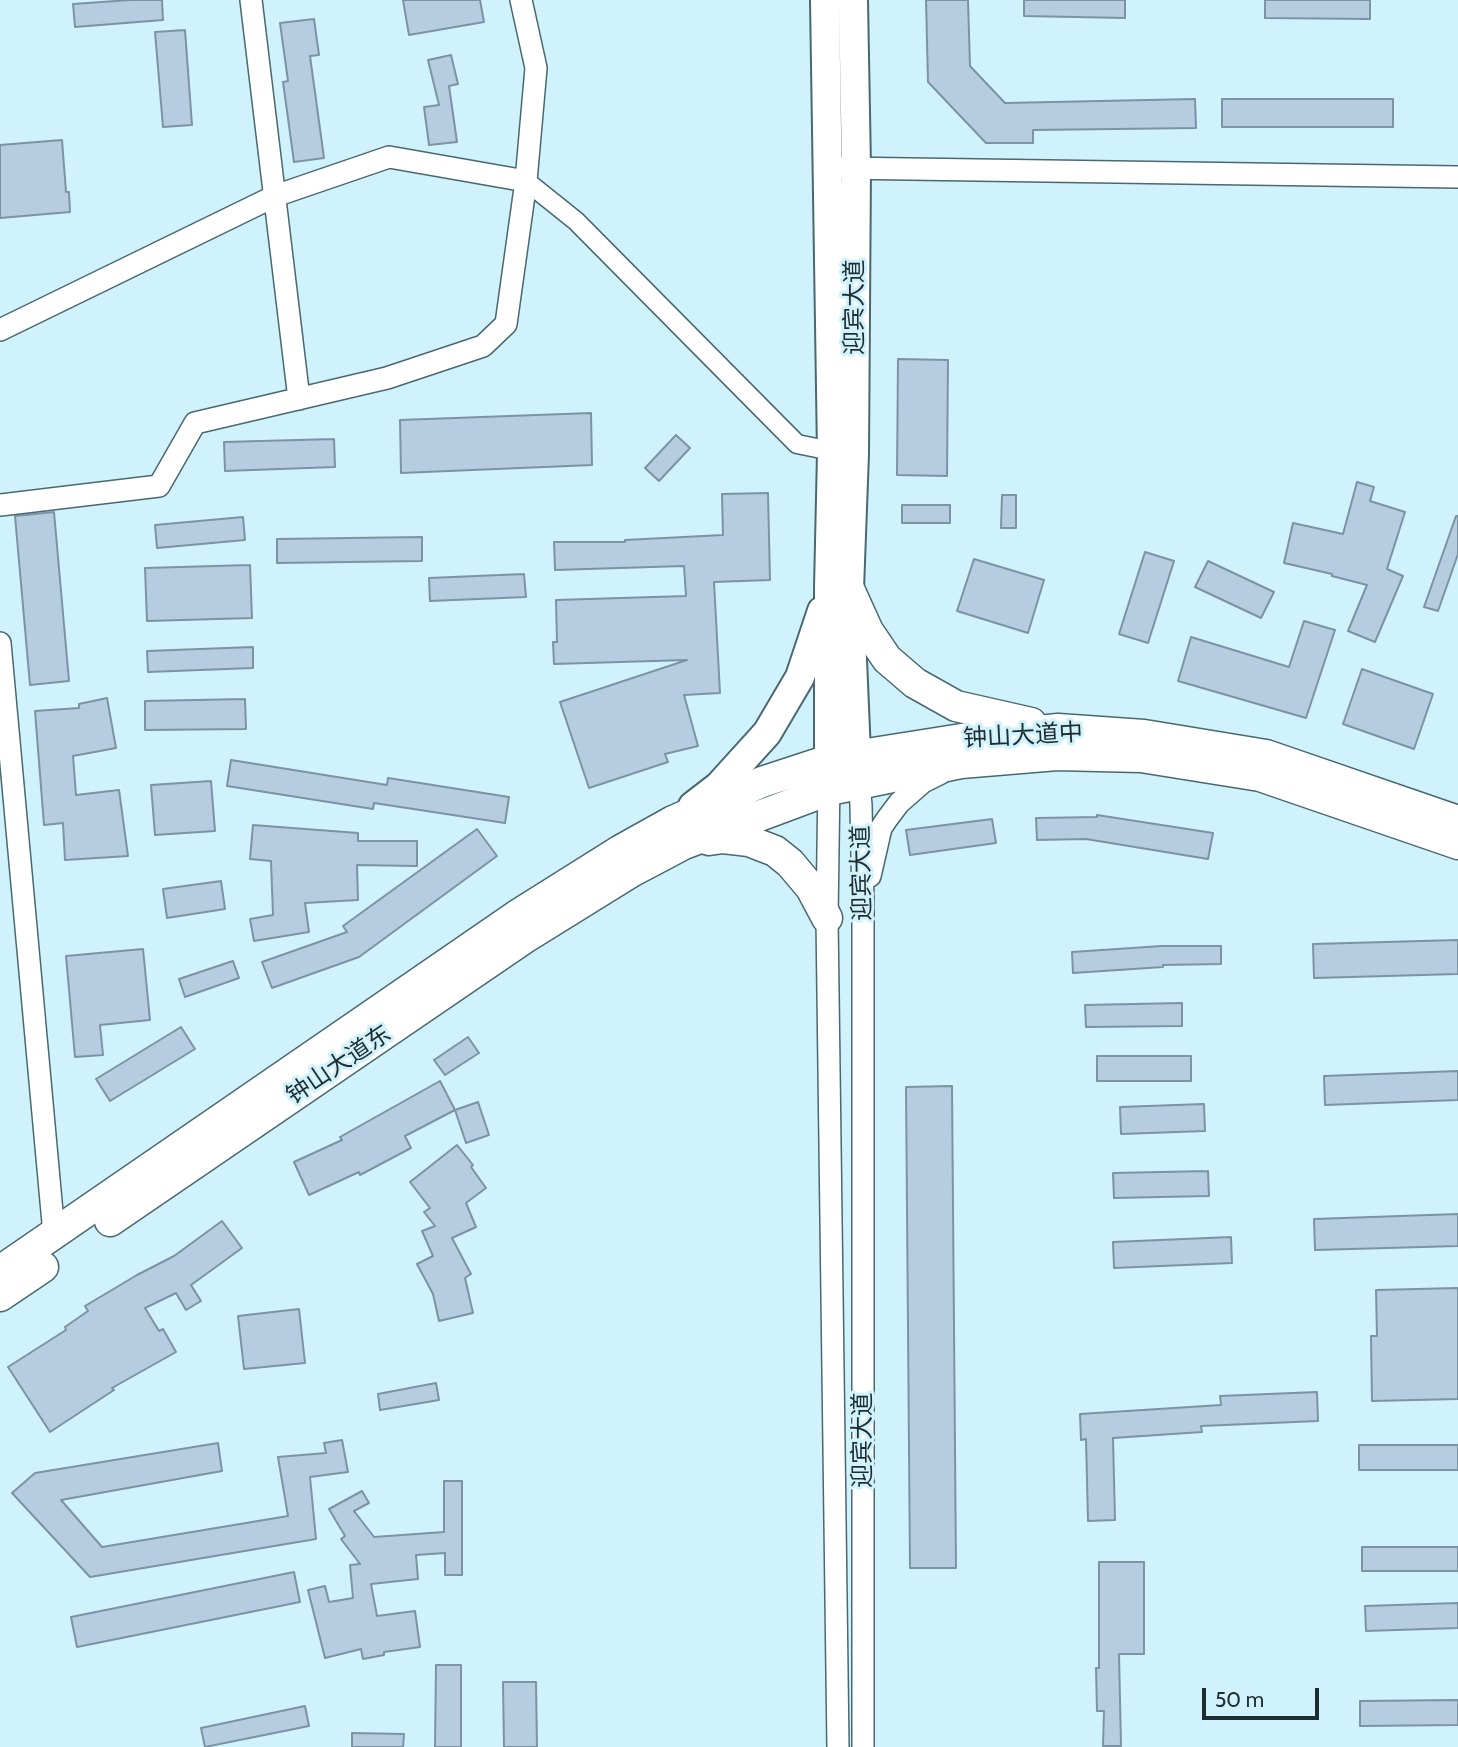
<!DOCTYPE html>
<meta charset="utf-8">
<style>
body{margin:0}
#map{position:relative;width:1458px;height:1747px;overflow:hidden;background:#d0f2fc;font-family:Cabin,sans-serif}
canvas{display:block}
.scale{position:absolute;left:1202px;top:1688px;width:117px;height:32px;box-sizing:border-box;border:4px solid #1f2c30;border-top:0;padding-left:9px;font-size:21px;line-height:24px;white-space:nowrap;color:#1f2c30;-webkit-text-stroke:5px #d0f2fc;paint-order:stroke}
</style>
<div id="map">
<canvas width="1458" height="1747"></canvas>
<div class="scale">50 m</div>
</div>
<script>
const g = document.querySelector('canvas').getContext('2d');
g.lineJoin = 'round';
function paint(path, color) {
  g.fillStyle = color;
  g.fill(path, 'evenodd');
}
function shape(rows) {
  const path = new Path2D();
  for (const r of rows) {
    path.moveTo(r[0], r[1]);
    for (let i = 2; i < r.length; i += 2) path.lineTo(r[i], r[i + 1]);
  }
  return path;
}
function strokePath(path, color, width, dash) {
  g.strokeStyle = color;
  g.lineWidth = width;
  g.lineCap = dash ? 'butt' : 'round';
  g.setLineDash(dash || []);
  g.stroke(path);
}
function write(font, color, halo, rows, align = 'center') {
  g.font = font + ' Cabin,"Noto Sans SC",sans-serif';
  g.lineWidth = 6;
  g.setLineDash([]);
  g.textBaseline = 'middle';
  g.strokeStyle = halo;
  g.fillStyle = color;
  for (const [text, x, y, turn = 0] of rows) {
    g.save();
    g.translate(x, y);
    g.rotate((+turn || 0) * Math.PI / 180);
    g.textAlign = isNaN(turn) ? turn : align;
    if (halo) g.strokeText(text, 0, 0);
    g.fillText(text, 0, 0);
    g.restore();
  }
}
const building = shape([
 [130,0,162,0,163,20,75,27,73,4,130,0],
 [403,0,480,0,484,22,409,35,403,0],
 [926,0,968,0,970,66,1005,103,1195,99,1196,128,1033,130,1033,143,986,143,928,82,926,0],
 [1024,0,1125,0,1125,18,1024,16,1024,0],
 [1265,0,1370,0,1370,19,1265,18,1265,0],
 [314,19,319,55,310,56,324,158,294,162,283,82,288,81,280,23,314,19],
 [185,30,192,125,163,127,155,32,185,30],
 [451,55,458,84,449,86,457,142,429,145,424,107,439,105,428,60,451,55],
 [1222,99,1393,99,1393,127,1222,127,1222,99],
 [62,140,66,192,69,192,70,212,0,218,0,145,62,140],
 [898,359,948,360,947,476,897,475,898,359],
 [591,413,592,465,401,473,400,420,591,413],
 [676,435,690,448,659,481,645,468,676,435],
 [334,439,335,467,225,471,224,442,334,439],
 [1357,482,1374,487,1370,501,1405,512,1387,569,1403,576,1375,642,1348,631,1367,585,1332,576,1332,574,1284,563,1293,523,1343,534,1357,482],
 [768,493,770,580,714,582,720,693,684,695,698,746,665,754,668,762,589,788,560,702,687,660,554,664,553,642,557,642,556,600,686,596,684,566,555,570,554,542,625,542,625,540,723,535,722,494,768,493],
 [1002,495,1016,495,1016,528,1001,528,1002,495],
 [902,505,950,505,950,523,902,523,902,505],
 [54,512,69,681,30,685,15,516,54,512],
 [1456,516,1458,516,1458,554,1438,611,1424,607,1456,516],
 [243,517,245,540,157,548,155,525,243,517],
 [422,537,422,561,277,563,277,539,422,537],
 [1145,552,1174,561,1148,643,1119,634,1145,552],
 [974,559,1044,580,1028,633,957,611,974,559],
 [1208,561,1274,592,1261,618,1195,587,1208,561],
 [250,565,252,618,147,621,145,568,250,565],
 [524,574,526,597,430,601,429,578,524,574],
 [1304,621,1335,630,1306,718,1178,681,1191,637,1289,667,1304,621],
 [253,647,253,668,148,672,147,651,253,647],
 [1362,669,1433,694,1414,749,1343,724,1362,669],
 [107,698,116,748,73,756,76,795,119,790,128,856,65,860,63,823,44,825,35,711,79,708,79,704,107,698],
 [245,699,246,729,145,730,145,701,245,699],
 [231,760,387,785,388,778,509,797,505,823,374,803,373,809,227,786,231,760],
 [211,781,215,831,155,835,151,785,211,781],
 [1097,815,1213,833,1208,859,1086,839,1037,840,1036,818,1097,817,1097,815],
 [992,819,996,843,910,855,906,830,992,819],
 [253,825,358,833,358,841,417,841,417,866,357,865,358,900,305,903,309,932,254,941,250,919,273,915,271,861,250,859,253,825],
 [477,829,497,856,359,957,272,988,262,962,347,932,343,926,477,829],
 [221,881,225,909,167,918,163,889,221,881],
 [1458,940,1458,974,1314,978,1313,944,1458,940],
 [1221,946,1221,964,1163,965,1163,967,1073,973,1072,952,1162,946,1221,946],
 [143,949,150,1020,100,1025,103,1055,75,1057,66,956,143,949],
 [233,961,239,978,185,997,179,979,233,961],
 [1182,1003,1182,1026,1086,1027,1085,1005,1182,1003],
 [181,1027,195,1049,110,1101,96,1079,181,1027],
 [468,1037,479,1053,445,1075,434,1060,468,1037],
 [1097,1056,1191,1056,1191,1081,1097,1081,1097,1056],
 [1458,1071,1458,1100,1325,1105,1324,1076,1458,1071],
 [440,1081,455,1110,405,1136,411,1148,360,1175,359,1172,309,1195,294,1162,342,1140,340,1137,440,1081],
 [952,1086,956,1568,910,1568,906,1087,952,1086],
 [478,1102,489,1135,466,1143,455,1110,478,1102],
 [1204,1104,1205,1131,1121,1134,1120,1107,1204,1104],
 [457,1145,473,1165,471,1167,486,1188,466,1203,476,1227,452,1238,471,1274,465,1278,473,1313,439,1321,433,1294,417,1264,433,1256,422,1231,435,1226,424,1212,430,1208,410,1182,457,1145],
 [1208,1171,1209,1196,1114,1198,1113,1173,1208,1171],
 [1458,1214,1458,1246,1315,1250,1314,1219,1458,1214],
 [222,1221,242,1248,191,1285,201,1301,186,1310,176,1293,145,1308,159,1331,163,1329,176,1352,112,1388,114,1390,50,1432,8,1367,66,1330,65,1327,88,1311,85,1306,137,1275,174,1256,222,1221],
 [1231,1237,1232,1263,1114,1268,1113,1242,1231,1237],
 [1458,1288,1458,1399,1372,1401,1371,1336,1377,1336,1376,1290,1458,1288],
 [299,1309,305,1363,244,1369,238,1316,299,1309],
 [436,1383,439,1400,380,1410,378,1394,436,1383],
 [1317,1392,1318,1421,1201,1426,1202,1432,1113,1438,1115,1520,1088,1521,1086,1439,1081,1440,1080,1414,1221,1405,1220,1396,1317,1392],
 [342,1440,348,1472,310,1477,316,1539,90,1577,12,1493,35,1473,218,1443,222,1471,61,1500,102,1547,288,1516,278,1457,326,1453,324,1443,342,1440],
 [1359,1445,1458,1445,1458,1470,1359,1470,1359,1445],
 [444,1481,462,1481,462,1575,445,1575,445,1553,416,1555,418,1579,371,1584,377,1616,415,1611,420,1647,384,1652,384,1655,363,1659,361,1649,325,1658,308,1590,325,1586,329,1602,353,1598,350,1565,360,1564,341,1539,345,1536,329,1509,362,1491,369,1503,354,1511,374,1537,444,1532,444,1481],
 [1362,1547,1458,1547,1458,1571,1362,1571,1362,1547],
 [1099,1562,1144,1562,1144,1654,1119,1654,1121,1746,1103,1746,1104,1711,1097,1711,1096,1668,1099,1668,1099,1562],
 [294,1572,300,1602,77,1647,71,1617,294,1572],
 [1458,1603,1458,1628,1366,1631,1365,1606,1458,1603],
 [436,1665,461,1665,461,1747,435,1747,436,1665],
 [503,1682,536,1682,537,1747,504,1747,503,1682],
 [1458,1700,1458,1725,1360,1726,1360,1701,1458,1700],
 [305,1706,309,1726,205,1747,201,1728,305,1706],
 [352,1733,404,1734,403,1747,352,1747,352,1733]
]);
paint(building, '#b6cde1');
strokePath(building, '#7c92a5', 2);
const minor = shape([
 [526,181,576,221,797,444,841,453]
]);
const tertiary = shape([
 [251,0,299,399],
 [841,168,1458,177],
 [0,330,275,196,389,157,526,181],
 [0,505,159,486,195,423,387,378,483,346,506,324,526,181,536,68,521,0],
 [0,643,54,1234],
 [858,773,861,805,863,905,863,1747],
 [829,779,827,918,838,1747],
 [870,876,881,828,887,819,899,803,923,782,941,773]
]);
const primary = shape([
 [825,0,832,453,829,588,829,760],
 [853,0,856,167,854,454,849,589,856,754],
 [693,806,719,786,767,733,800,677,822,611]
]);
const trunk = shape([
 [849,589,868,631,887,659,915,683,956,706,1031,723],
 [709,840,723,838,749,841,775,851,790,863,811,888,827,918],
 [110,1221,523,939,631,872,684,844,829,790,961,763,1057,755,1141,757,1260,776,1458,844],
 [0,1271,516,916,621,850,673,821,762,782,829,760,968,738,1058,729,1144,735,1266,755,1458,821],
 [0,1296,43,1267]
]);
strokePath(minor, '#496870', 21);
strokePath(tertiary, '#496870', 24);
strokePath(primary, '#496870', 32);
strokePath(trunk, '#496870', 33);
strokePath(minor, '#fff', 18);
strokePath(tertiary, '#fff', 21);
strokePath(primary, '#fff', 28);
strokePath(trunk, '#fff', 30);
write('24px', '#1f2c30', '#d0f2fc', [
 ["迎宾大道",855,307,-90],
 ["钟山大道中",1023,736,-3],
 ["迎宾大道",862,873,-91],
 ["钟山大道东",339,1065,-34],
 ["迎宾大道",863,1440,-90]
]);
</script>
